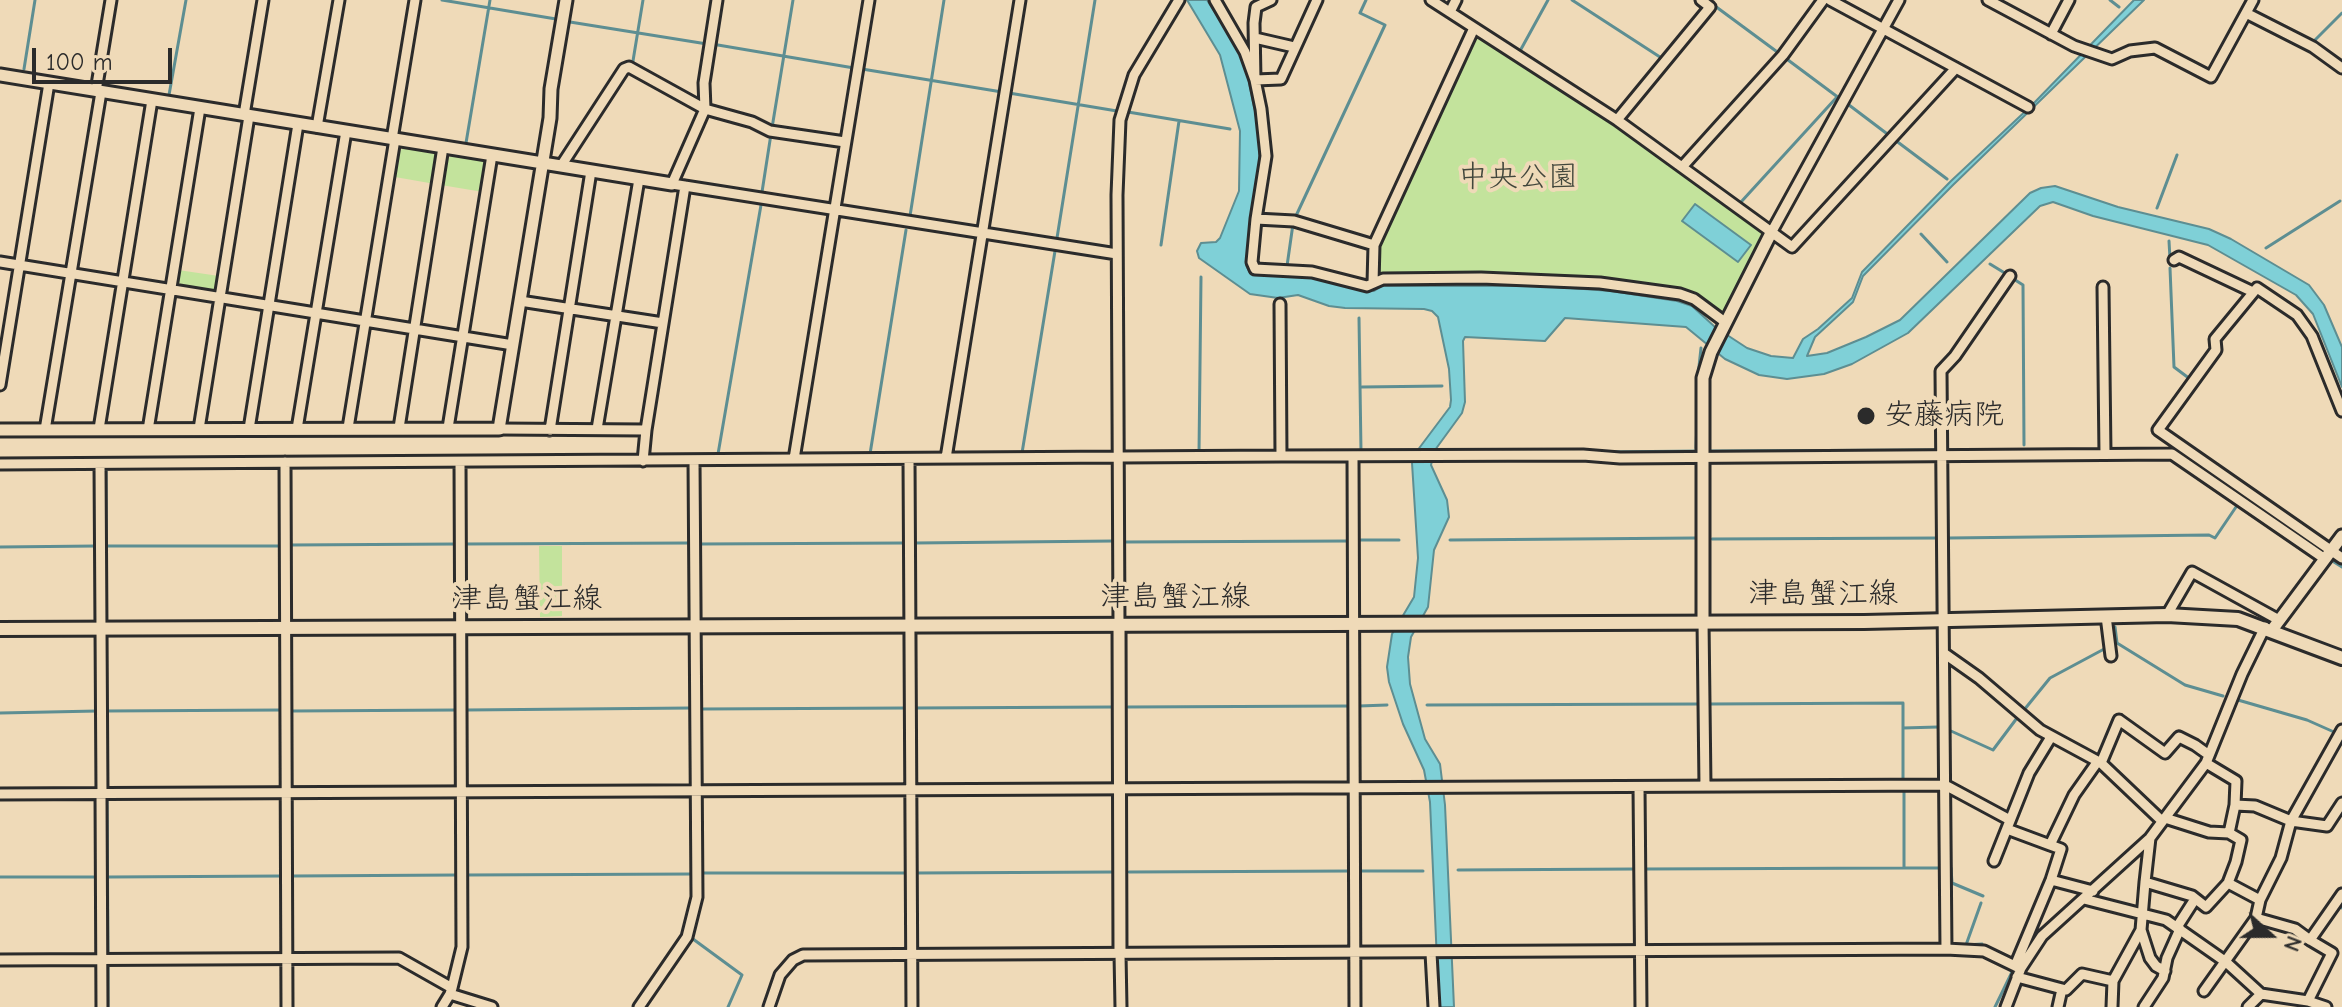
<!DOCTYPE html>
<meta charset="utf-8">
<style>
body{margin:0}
#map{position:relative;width:2342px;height:1007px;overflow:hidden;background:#efdab8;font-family:"Comic Neue",sans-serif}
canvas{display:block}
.north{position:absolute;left:2230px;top:895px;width:80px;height:80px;-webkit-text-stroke:6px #efdab8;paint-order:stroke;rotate:111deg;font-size:22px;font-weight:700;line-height:32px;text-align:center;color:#2b2b2b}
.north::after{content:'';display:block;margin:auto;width:28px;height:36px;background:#2b2b2b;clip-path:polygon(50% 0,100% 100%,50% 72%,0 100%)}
.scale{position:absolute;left:32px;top:48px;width:140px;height:36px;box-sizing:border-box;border:4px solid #2b2b2b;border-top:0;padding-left:10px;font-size:24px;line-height:28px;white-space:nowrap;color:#2b2b2b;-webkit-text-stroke:6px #efdab8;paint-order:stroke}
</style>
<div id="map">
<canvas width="2342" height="1007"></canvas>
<div class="north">N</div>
<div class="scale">100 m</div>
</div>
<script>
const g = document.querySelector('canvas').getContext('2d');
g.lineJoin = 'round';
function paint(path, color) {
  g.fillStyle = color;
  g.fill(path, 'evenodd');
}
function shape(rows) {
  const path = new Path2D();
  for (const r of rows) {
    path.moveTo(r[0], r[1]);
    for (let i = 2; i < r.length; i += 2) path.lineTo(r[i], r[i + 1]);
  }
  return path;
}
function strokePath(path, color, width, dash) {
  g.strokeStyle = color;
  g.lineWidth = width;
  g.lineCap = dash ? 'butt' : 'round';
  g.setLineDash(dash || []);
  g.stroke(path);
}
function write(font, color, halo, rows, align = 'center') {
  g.font = font + ' "Comic Neue","Klee One",sans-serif';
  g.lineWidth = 8;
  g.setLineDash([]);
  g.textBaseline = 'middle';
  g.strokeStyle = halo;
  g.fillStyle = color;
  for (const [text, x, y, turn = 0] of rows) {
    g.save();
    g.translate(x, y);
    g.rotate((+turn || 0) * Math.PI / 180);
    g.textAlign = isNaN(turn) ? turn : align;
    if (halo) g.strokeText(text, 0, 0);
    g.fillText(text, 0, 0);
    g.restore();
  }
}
paint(shape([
 [1474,35,1478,35,1629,133,1761,229,1764,236,1723,314,1681,291,1380,276,1377,274,1378,247],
 [403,148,436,154,439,158,435,184,395,177,399,152],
 [451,156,484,161,488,166,483,192,441,185,445,161],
 [178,270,219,276,217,288,215,290,180,284,176,279],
 [539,546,562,546,562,616,540,617]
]), '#c3e39c');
const water = shape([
 [1187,0,1207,0,1238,48,1246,68,1258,126,1259,146,1259,174,1246,265,1250,273,1315,277,1374,291,1382,286,1543,286,1611,291,1677,301,1692,306,1715,327,1747,348,1771,356,1793,358,1803,339,1818,329,1852,298,1862,272,1951,181,2032,105,2134,0,2144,0,1953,185,1863,276,1853,302,1815,337,1807,356,1827,353,1866,337,1900,320,2030,193,2041,188,2055,186,2118,207,2209,229,2231,239,2309,285,2324,305,2342,347,2342,387,2313,314,2296,295,2208,245,2093,216,2053,202,2040,206,1908,333,1852,364,1824,374,1787,379,1759,375,1725,359,1686,327,1565,318,1545,341,1465,337,1463,341,1465,402,1462,413,1435,450,1431,465,1447,500,1449,517,1434,550,1428,607,1411,637,1408,657,1410,684,1425,739,1440,764,1445,805,1454,1007,1439,1007,1430,802,1424,770,1403,724,1389,682,1387,667,1392,634,1414,597,1418,558,1412,463,1417,451,1450,407,1451,400,1449,369,1438,317,1432,311,1424,309,1345,308,1329,306,1298,295,1278,298,1250,294,1199,258,1197,251,1201,243,1216,242,1220,238,1239,191,1240,131,1220,55,1187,0],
 [1695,204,1751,245,1738,262,1682,221,1695,204]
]);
paint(water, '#7fd0d7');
strokePath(water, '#5d8e92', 2);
strokePath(shape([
 [442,0,556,19],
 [1572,0,1663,59],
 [1841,0,1875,18],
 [2110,0,2119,7],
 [1715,6,1780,54],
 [570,22,707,44],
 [1893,29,2027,101],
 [2312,43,2342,13],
 [712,44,854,68],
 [1520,51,1548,0],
 [1784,57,1839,98],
 [632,67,643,0],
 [24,69,35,0],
 [862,69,1002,92],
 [1009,93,1117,111],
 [169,95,186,0],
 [1849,105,1890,136],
 [1128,112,1230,129],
 [1626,117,1716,7],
 [772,128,793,0],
 [1895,140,1947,179],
 [466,143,490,0],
 [762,192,771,134],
 [1741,202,1837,97],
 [2157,208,2177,155],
 [910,216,944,0],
 [1295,218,1385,25,1360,13,1366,0],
 [1921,234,1947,262],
 [1057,238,1095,0],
 [2169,241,2170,259],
 [1161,245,1179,121],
 [2266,248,2340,201],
 [1990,264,2008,275],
 [1287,266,1293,224],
 [2170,268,2174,367,2190,379],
 [2012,278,2023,285,2024,445],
 [1359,318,1361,452],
 [1698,376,1701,348],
 [1362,387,1442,386],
 [2161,417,2171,405],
 [1696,448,1698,396],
 [2108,449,2179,451,2287,526],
 [1947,450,2101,450],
 [1707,451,1939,450],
 [1603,452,1699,451],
 [993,453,1054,453],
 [1022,453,1055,251],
 [1199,453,1201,277],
 [718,454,761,205],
 [870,454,906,230],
 [693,455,786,455],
 [233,458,298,458],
 [106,471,106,615],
 [1949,538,2209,535,2215,538,2236,507],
 [1712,539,1939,538],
 [1358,540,1399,540],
 [1450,540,1695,538],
 [1123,542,1349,541],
 [915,543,1114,541],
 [464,544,690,543],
 [698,544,904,543],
 [290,545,456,544],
 [105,546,281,546],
 [0,547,96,546],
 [2334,562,2342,567],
 [2115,627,2117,643],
 [106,639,108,955],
 [2117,643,2185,685,2223,696],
 [2238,700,2307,720,2334,732],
 [1710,704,1903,703,1903,779],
 [1427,705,1697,704],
 [1359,706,1387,705],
 [1128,707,1350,706],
 [914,708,1112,707],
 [702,709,905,708],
 [466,710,691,708],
 [2024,710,2050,678,2106,648],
 [105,711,281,710],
 [292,711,456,710],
 [0,713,97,711],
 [1903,728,1938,727],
 [1951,731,1993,750,2017,718],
 [1904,791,1904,868,1940,868],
 [1951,868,1952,883,1983,896],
 [1645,869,1904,868],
 [1458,870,1634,869],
 [1359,871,1423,871],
 [1129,872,1351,871],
 [704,873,907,873],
 [916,873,1113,872],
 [466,875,693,874],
 [293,876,457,875],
 [0,877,98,877],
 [109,877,282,876],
 [1981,903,1966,945,1982,944],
 [2342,905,2342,908],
 [693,939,742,975,728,1007],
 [1992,949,2013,959],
 [108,963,108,1007],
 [1995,1007,2012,972]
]), '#5d8e92', 3);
const minor = shape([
 [717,0,704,83,705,109,672,184,1117,254],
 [1215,0,1245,52,1255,80,1261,109,1266,156,1256,219,1294,221,1374,245],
 [1271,0,1256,7,1254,23,1255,80,1281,79,1317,0],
 [1431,0,1617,120,1792,247,1956,68],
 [1830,0,2028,107],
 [1988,0,2074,46,2112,59,2130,51,2155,48,2211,77,2253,0],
 [1450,12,1456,0],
 [2246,13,2313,47,2342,68],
 [2051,34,2069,0],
 [1255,38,1294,47],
 [96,91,111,0],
 [244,115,263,0],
 [1617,120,1710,7,1701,0],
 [317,127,339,0],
 [392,139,415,0],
 [561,166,624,69,629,67,705,109,752,122,770,131,845,142],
 [1682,167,1783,55,1823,0],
 [1256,219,1252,262,1255,269,1312,272,1367,286,1383,279,1481,278,1600,283,1680,294,1694,299,1725,322],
 [1771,233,1899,0],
 [2174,260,2179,257,2253,292],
 [0,262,513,345],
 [1373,283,1374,245,1474,28],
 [2103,287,2105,454],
 [520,301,663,323],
 [1280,304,1281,456],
 [0,385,49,83],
 [2342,411,2312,336,2297,315,2257,288,2215,339,2216,350,2158,430,2342,558],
 [348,428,395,139],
 [399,428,443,147],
 [448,428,492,155],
 [99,429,152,100],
 [199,429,249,116],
 [249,429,298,124],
 [297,429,346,131],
 [499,429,646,430,685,186],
 [597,429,639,179],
 [45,430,101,92],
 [148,430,200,108],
 [550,430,591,171],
 [1353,457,1355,1007],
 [946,458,1020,0],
 [794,459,869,0],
 [909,459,912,1007],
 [643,461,646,430],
 [285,462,287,1007],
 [0,464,1281,456,1583,455,1620,458,2172,454,2325,559],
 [100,464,102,794],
 [2167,615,2192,572,2279,620],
 [2106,616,2111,656],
 [1703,621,1705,786],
 [1119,624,1117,195,1120,120,1134,75,1179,0],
 [1945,654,1979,678,2040,730,2101,763,2162,821],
 [2101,763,2119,720,2165,753,2179,737,2195,745,2209,755],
 [1639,787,1641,1007],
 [0,794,1945,785,2010,820],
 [101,794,102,1007],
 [2235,805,2255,806,2291,821,2327,826,2342,803],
 [2165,818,2209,832,2229,833],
 [2007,829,2050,845],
 [1994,861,2029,773,2051,737],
 [2051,880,2093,891],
 [2145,882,2150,838],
 [2228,883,2260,900],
 [2084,899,2166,920,2226,962,2261,994,2308,1001,2326,1007],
 [2256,918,2295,929,2310,940,2342,894],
 [2177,927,2195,899],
 [2141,930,2150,958,2156,966,2165,971],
 [1946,949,1941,371,1955,356,2010,276],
 [1431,953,1434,1007],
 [1120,954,1121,1007],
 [0,960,399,958,452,988,450,994],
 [2017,967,2015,966,2051,880,2061,849,2050,845,2074,795,2098,761],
 [2017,977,2066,990,2082,974,2113,981],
 [452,988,462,947,460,462],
 [2204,991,2256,918,2260,900,2281,858,2291,821,2342,730],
 [450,994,492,1007],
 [2308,1001,2332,953,2310,940],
 [442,1007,450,994],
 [639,1007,687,937,697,897,694,460],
 [769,1007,780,975,793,960,803,955,1946,949,1984,951,2015,966],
 [2006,1007,2021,968,2042,936,2150,838,2206,763,2242,674,2265,627],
 [2058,1007,2062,989],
 [2112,1007,2113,981,2141,930,2145,882,2192,896,2206,907,2228,883,2236,862,2241,840,2229,833,2235,805,2236,781,2206,763],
 [2144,1007,2163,978,2167,958,2180,929],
 [2248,1007,2261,994]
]);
const tertiary = shape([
 [0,75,672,184],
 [0,430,499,429,550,118,551,89,566,0],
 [1703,621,1703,378,1711,352,1771,233],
 [1119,624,1120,954],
 [2272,630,2342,536]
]);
const secondary = shape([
 [0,629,1864,622,2167,615,2238,619,2342,658]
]);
strokePath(minor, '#2b2b2b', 15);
strokePath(tertiary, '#2b2b2b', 17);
strokePath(secondary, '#2b2b2b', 18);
strokePath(minor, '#efdab8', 9);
strokePath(tertiary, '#efdab8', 11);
strokePath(secondary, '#efdab8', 12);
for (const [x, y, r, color] of [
 [1866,416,10,"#2b2b2b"]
]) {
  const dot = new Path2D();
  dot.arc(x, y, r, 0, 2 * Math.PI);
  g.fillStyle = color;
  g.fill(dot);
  strokePath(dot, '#efdab8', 3);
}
write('30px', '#42473c', '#efdab8', [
 ["中央公園",1518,178]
]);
write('30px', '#2b2b2b', '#efdab8', [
 ["安藤病院",1884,416]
], 'left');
write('30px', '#2b2b2b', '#efdab8', [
 ["津島蟹江線",1823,595],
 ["津島蟹江線",1175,598],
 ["津島蟹江線",527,600]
]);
</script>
